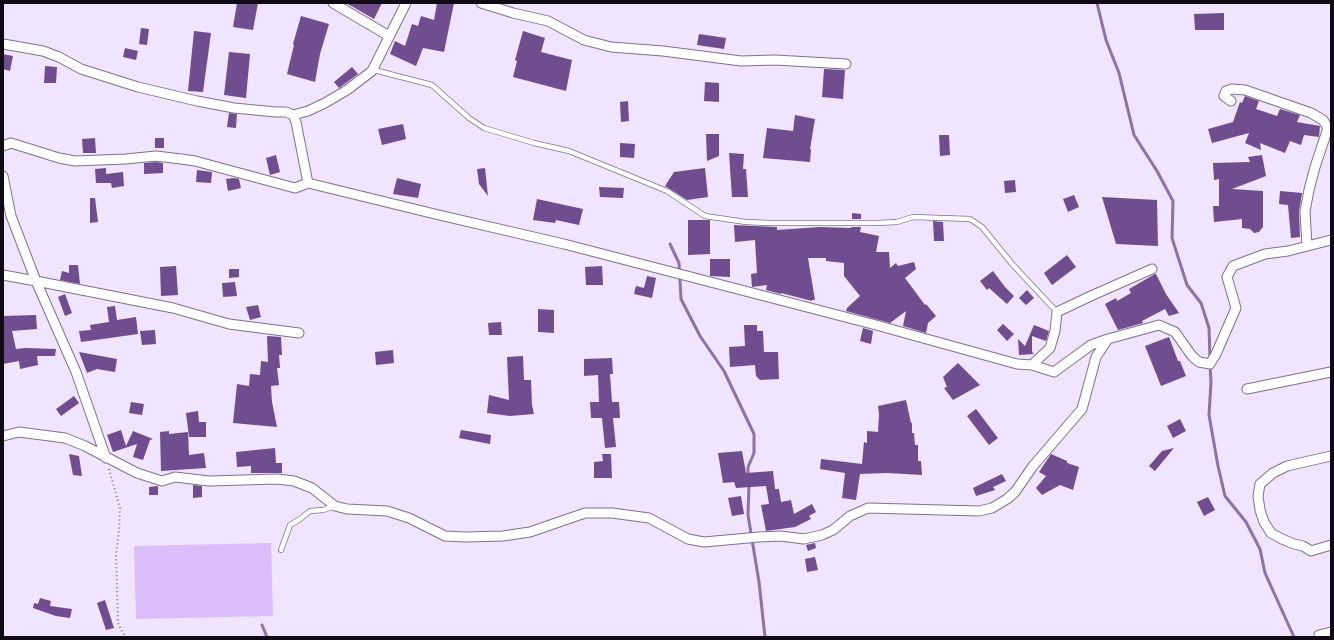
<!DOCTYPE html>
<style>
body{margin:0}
#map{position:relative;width:1334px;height:640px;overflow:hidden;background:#f0e4fe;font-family:Cabin,sans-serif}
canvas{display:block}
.frame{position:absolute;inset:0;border:4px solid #0f0a14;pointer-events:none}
</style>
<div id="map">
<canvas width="1334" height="640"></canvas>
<div class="frame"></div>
</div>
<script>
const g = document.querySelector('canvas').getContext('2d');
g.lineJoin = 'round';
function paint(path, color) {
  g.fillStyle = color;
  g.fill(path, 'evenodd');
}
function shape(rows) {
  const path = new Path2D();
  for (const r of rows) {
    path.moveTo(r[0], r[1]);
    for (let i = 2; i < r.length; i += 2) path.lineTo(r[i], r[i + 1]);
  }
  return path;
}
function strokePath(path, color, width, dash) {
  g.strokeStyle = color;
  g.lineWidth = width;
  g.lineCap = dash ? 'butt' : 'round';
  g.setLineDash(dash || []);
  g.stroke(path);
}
paint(shape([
 [271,543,273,616,136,619,134,546]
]), '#dbbdf9');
strokePath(shape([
 [1097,3,1106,40,1119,73,1134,135,1157,171,1173,201,1172,238,1187,285,1201,303,1209,328,1210,358],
 [670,244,679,263,681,299,700,336,724,371,754,434,754,453,748,467,748,476],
 [1210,366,1211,382,1209,415,1218,466,1225,496,1246,522,1260,549,1265,573,1294,637],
 [749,484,748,515,759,582,765,637],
 [262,625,267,637]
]), '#8d71a7', 3);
paint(shape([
 [237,3,258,3,253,30,233,27],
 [346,3,382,3,374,19],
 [437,3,454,3,444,52,423,48,416,66,390,54,395,41,405,46,412,24,418,26,421,16,434,20],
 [1224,13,1224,30,1195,30,1194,14],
 [301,16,329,24,320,54,315,82,287,74,294,45,293,44],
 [141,28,149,29,147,45,139,44],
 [194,31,211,33,203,92,188,91],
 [523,31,545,38,541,52,572,60,566,91,513,77,517,61,515,60],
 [699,34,726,38,724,49,697,45],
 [125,48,138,51,136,60,123,57],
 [229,52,250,54,246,98,224,95],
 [3,54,13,56,10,71,3,69],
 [45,66,57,67,56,83,44,83],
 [352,67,358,74,339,88,334,82],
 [824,69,845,70,843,99,822,97],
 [705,82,719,83,719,102,704,101],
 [1245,96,1259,101,1256,109,1277,116,1280,109,1300,115,1297,122,1320,126,1319,137,1304,135,1301,145,1290,141,1285,153,1260,143,1261,150,1245,143,1249,133,1212,143,1208,129,1233,122,1240,102,1242,103],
 [628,101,629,121,621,122,620,102],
 [229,113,237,114,236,128,227,127],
 [795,115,815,119,810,149,811,149,810,162,763,158,767,128,793,131],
 [403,124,406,139,382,145,378,129],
 [706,134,719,134,719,156,707,161],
 [939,135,949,135,950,155,940,156],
 [95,138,96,153,83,153,82,139],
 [155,138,164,138,164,148,155,148],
 [620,143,635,144,634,158,620,157],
 [729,153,744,154,743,169,746,169,748,197,732,197],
 [276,155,280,172,270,175,266,158],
 [1262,155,1266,176,1232,189,1263,191,1263,227,1259,232,1254,233,1250,229,1242,228,1242,219,1214,222,1213,206,1219,206,1219,179,1214,180,1213,163,1250,162,1248,157],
 [156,162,163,163,163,173,144,174,144,163],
 [106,168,106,174,123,172,124,186,112,188,111,183,96,183,95,169],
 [485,168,488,196,479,184,477,169],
 [705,168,708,197,687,200,665,186,674,172],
 [197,170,212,172,211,183,196,182],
 [234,178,239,179,241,188,228,191,226,179],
 [397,178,421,184,418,198,393,194],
 [1015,180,1016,192,1005,193,1004,181],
 [599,187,624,188,623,198,600,197],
 [1280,191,1302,193,1299,211,1300,237,1291,238,1288,205,1279,204],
 [1074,195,1079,207,1068,212,1063,199],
 [1102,197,1157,200,1158,246,1116,244],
 [90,198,95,198,98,222,90,223],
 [537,199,583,209,579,225,556,220,555,223,533,220],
 [852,213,861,214,861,219,852,219],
 [688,220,710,220,710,254,688,255],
 [933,221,943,222,944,241,934,241],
 [734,225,777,227,777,230,820,227,851,228,851,227,861,227,860,232,879,236,876,252,889,252,890,268,896,263,898,266,914,262,916,269,905,278,925,305,926,304,936,316,928,323,926,333,903,326,906,311,890,323,846,311,847,308,860,296,844,276,844,263,826,261,826,258,808,258,815,300,812,300,812,301,781,293,781,294,766,290,767,285,752,287,751,274,757,273,755,240,735,242],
 [1067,255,1076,267,1052,285,1044,273],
 [710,259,730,259,730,277,710,276],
 [69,265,78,265,80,284,60,280,62,271,69,273],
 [176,266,178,295,161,296,160,267],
 [602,266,603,285,586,285,585,267],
 [229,269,239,269,239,277,229,278],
 [993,271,1005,287,1014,296,1007,304,989,288,987,290,980,281],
 [1155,274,1156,274,1166,294,1179,313,1169,316,1165,309,1142,321,1143,323,1118,330,1105,304,1116,298,1117,301,1131,293,1129,289],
 [647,276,656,278,652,298,634,294,636,286,644,288],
 [235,282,237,296,223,297,222,283],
 [1027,290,1034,298,1026,305,1019,298],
 [65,294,72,313,65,316,58,297],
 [258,305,261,317,250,320,246,307],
 [115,306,117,320,136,317,138,334,81,342,79,331,91,330,90,325,109,322,107,307],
 [538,309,554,310,554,333,538,332],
 [36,315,37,329,12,331,16,349,25,348,56,349,55,356,37,356,38,365,20,369,19,361,3,364,3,316],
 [501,322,502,335,489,335,488,323],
 [1003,324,1014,334,1007,341,997,330],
 [744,325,757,325,757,331,763,331,764,352,778,352,779,379,760,380,756,376,755,365,730,367,729,347,745,346],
 [1034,325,1049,331,1046,341,1032,336,1032,352,1034,354,1019,355,1018,339,1025,346],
 [863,328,873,331,871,344,860,341],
 [155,330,156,344,142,345,140,331],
 [267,336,281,337,282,355,279,355,280,368,277,368,279,385,271,386,272,402,277,427,233,423,237,384,249,386,250,374,260,375,261,361,268,362],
 [1169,337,1178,361,1180,361,1186,376,1161,386,1145,346],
 [393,350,394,363,376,365,375,352],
 [79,352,117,359,115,372,97,369,87,373],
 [523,356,524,380,531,380,532,405,534,414,510,416,487,413,489,395,509,400,507,357],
 [612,358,613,374,610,374,612,402,619,402,620,418,613,418,616,447,605,448,602,418,591,418,590,402,599,402,598,375,584,376,584,359],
 [958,363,980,385,953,400,944,388,947,387,943,377],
 [74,396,79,403,61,416,56,409],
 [906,400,911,423,912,423,912,433,914,433,915,445,918,445,918,461,921,461,922,475,887,473,860,474,856,500,842,498,845,473,820,469,821,459,862,464,864,442,867,443,867,431,878,432,879,414,878,406],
 [131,402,144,404,142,415,129,413],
 [976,409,998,438,989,445,967,416],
 [198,411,199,422,206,422,206,437,189,437,186,413],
 [1180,419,1186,431,1173,438,1167,426],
 [121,430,126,446,133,431,153,439,150,440,143,460,133,457,137,444,113,452,107,435],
 [461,430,491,435,490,444,459,438],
 [169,431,169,434,188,432,189,455,204,453,206,468,161,471,160,432],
 [275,448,276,463,282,463,282,473,251,473,251,466,237,467,236,452],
 [1174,448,1155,471,1149,466,1162,451],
 [742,451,746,473,773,471,775,489,779,489,781,502,791,500,794,514,812,504,816,512,809,516,811,519,795,527,766,531,761,505,769,504,766,486,736,488,734,482,723,483,718,453],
 [69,454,79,456,82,476,73,475],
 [602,454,611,454,612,478,594,478,594,462,603,461],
 [1051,454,1067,461,1067,463,1079,467,1073,490,1060,485,1042,495,1036,488,1046,476,1039,472],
 [1002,474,1006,481,993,487,995,490,976,496,973,488],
 [193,485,202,486,202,497,193,498],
 [158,486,158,495,149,495,149,487],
 [741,496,744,514,732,516,728,498],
 [1208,497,1215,510,1204,516,1197,502],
 [815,543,816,548,808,551,806,545],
 [815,557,818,570,807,572,805,559],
 [40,598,51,601,50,606,72,609,70,618,56,616,33,608,34,603,38,604],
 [105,600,114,628,106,630,97,603]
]), '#704d8f');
const lane = shape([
 [372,71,378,71,432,85,469,118,484,128,534,143,569,151,667,191,705,216,746,222,769,223,877,223,897,222,913,217,970,219,982,227,1013,265,1057,312],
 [281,550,290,525,300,519,310,511,323,510,335,506]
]);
const street = shape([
 [333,3,389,36],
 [481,3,513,13,548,21,584,40,611,47,663,51,741,61,775,60,846,64],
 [3,44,43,51,59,57,81,69,138,87,197,101,234,108,276,112,286,112,293,115,296,122,308,183],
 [1231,101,1224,96,1226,91,1232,89,1245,90,1311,113,1323,120,1328,128,1315,167,1309,190,1305,211,1307,246],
 [293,115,308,111,325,103,347,90,372,71,406,3],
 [3,146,11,143,59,158,75,161,126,159,156,156,181,159,195,161,295,188,308,183,439,215,564,244,876,325,1017,364,1032,365,1054,372,1091,345,1108,339,1159,325,1175,332,1192,356,1199,362,1210,364,1216,354,1236,308,1227,277,1233,266,1265,254,1288,251,1331,240],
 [3,176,11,216,36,281,76,372,106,458],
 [3,275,36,281,173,308,229,324,299,333],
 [1032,365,1050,348,1055,331,1057,312,1093,295,1152,269],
 [1247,389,1331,372],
 [3,436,19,432,65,438,85,446,137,473,162,481,175,477,209,481,277,479,294,481,312,488,335,506,347,509,387,511,409,518,445,536,465,537,503,536,530,532,585,513,612,513,649,518,688,539,704,542,759,537,781,536,804,539,822,535,833,530,850,516,868,508,979,511,992,508,1007,499,1015,492,1033,466,1082,409,1096,357,1108,339],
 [1331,456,1287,466,1273,473,1260,484,1258,496,1260,510,1264,522,1271,533,1282,539,1294,544,1303,546,1311,551,1331,545],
 [1319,635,1331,632]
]);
strokePath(lane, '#7f718d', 6);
strokePath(street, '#7f718d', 11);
strokePath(shape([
 [109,469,120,508,119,531,116,554,118,623,125,637]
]), '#7f7688', 2, [1, 3]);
strokePath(lane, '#fff', 4.5);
strokePath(street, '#fff', 9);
</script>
